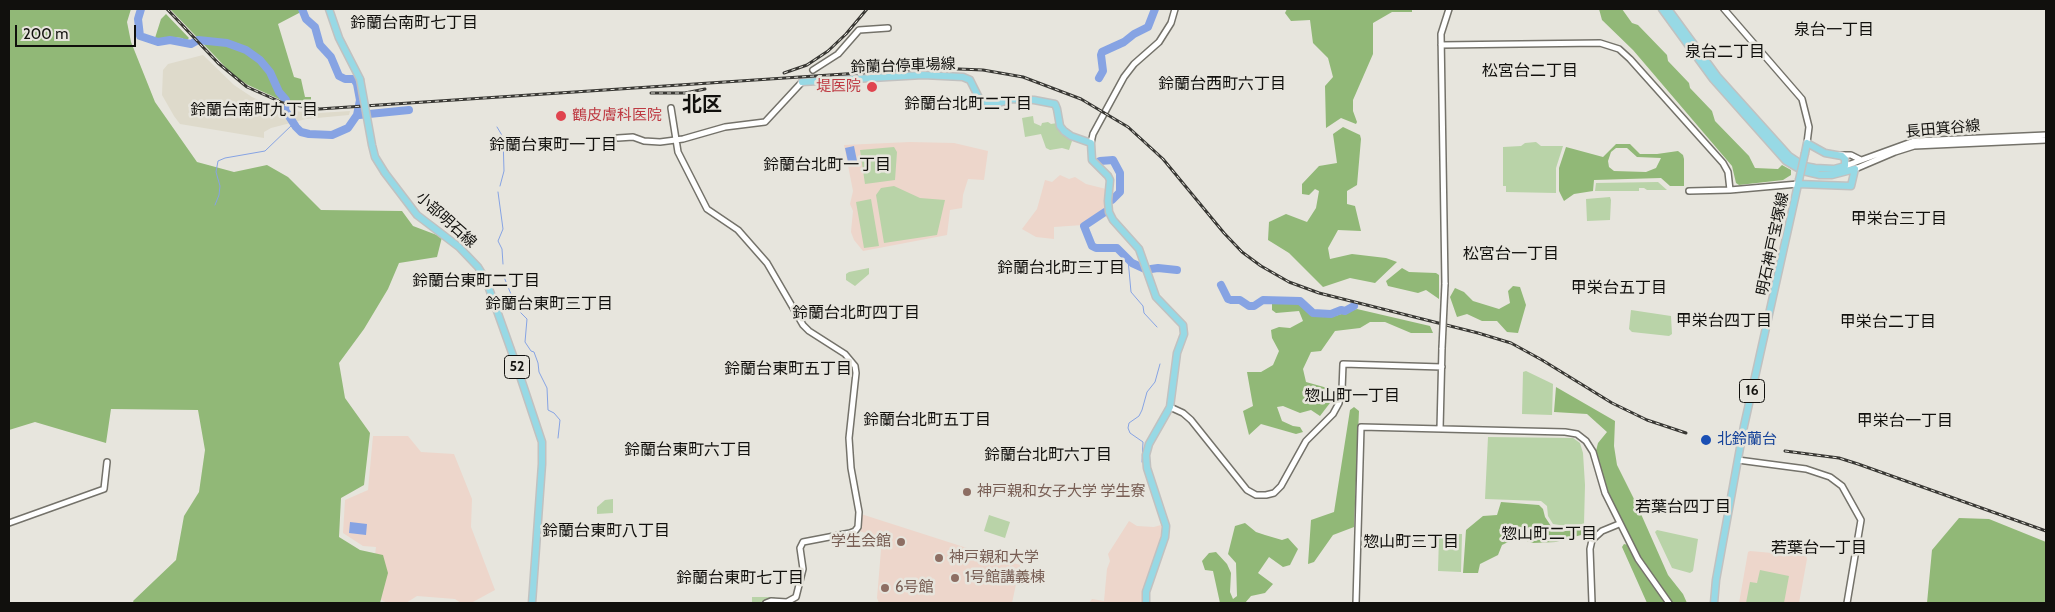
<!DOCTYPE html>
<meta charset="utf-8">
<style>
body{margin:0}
#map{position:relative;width:2055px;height:612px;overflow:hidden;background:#e7e5dd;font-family:Cabin,sans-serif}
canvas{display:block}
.frame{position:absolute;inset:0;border:10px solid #11100d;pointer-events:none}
.scale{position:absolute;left:15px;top:25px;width:121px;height:22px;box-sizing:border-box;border:2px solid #11100d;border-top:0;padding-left:6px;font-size:15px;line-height:18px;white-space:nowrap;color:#11100d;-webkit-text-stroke:4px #e7e5dd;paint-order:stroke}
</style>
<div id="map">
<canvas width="2055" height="612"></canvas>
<div class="frame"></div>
<div class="scale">200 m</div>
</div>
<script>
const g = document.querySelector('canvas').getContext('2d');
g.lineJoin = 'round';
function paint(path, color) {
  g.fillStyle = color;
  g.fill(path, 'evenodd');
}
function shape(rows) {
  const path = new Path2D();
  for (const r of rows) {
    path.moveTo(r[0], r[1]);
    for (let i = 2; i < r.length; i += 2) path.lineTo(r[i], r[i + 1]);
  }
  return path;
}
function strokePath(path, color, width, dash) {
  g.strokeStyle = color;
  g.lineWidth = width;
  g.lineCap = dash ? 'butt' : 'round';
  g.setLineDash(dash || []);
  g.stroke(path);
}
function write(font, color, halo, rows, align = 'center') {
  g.font = font + ' Cabin,"Noto Sans JP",sans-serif';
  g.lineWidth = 5;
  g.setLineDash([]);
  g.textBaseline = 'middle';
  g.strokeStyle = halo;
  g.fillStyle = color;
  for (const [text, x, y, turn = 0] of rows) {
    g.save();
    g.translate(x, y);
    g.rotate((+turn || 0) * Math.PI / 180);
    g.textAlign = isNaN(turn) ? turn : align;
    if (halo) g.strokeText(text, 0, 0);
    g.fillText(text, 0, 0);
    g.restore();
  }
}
paint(shape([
 [203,55,234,85,252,97,280,110,319,113,350,111,349,115,306,119,271,128,264,132,264,138,180,124,174,116,162,95,163,70,168,64]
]), '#dedacb');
paint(shape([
 [910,142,954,143,988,151,984,180,968,179,963,195,962,208,950,210,947,235,863,251,854,240,851,232,853,211,850,204,853,191,844,145],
 [1060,175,1069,179,1075,177,1086,184,1106,189,1105,211,1083,225,1054,227,1054,239,1036,237,1022,229,1037,209,1045,180,1052,182],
 [373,436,408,436,421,452,454,454,472,499,471,527,495,590,471,603,461,603,455,599,417,596,406,603,387,603,376,597,371,587,376,547,363,546,343,533,345,500,368,490],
 [861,514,1020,565,1012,603,879,603,877,598,882,538,859,531],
 [1129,521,1137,526,1154,527,1161,525,1162,537,1143,591,1142,603,1089,603,1092,599,1104,601,1107,569,1110,561,1108,554],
 [1750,551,1806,556,1807,559,1799,603,1739,603,1748,552]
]), '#edd6cb');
paint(shape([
 [1033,116,1034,123,1041,126,1042,123,1048,122,1051,124,1057,123,1062,133,1072,141,1069,150,1062,148,1050,150,1046,148,1041,134,1025,137,1022,118],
 [1536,142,1541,146,1563,146,1556,168,1556,193,1506,192,1506,186,1503,186,1503,147,1521,146,1525,143],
 [894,147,897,152,895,180,865,184,860,150],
 [1658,182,1667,190,1647,190,1644,188,1639,188,1639,191,1595,191,1596,183],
 [894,186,920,198,945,200,937,235,884,243,876,195,881,188],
 [1610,197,1611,200,1610,220,1587,221,1586,199],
 [871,199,879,246,864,248,856,202],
 [869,268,869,274,855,286,846,280,846,274,849,272],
 [1631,310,1671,316,1672,334,1669,336,1632,332,1629,329],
 [1526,371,1553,384,1552,415,1522,414,1523,372],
 [1488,437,1573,438,1580,443,1583,453,1585,485,1584,524,1566,526,1553,524,1548,516,1547,506,1541,501,1485,499],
 [613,499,613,513,597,514,597,507,605,500],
 [989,515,1010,522,1005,538,984,531],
 [1657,530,1698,539,1693,571,1690,573,1672,568,1655,532],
 [1441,534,1462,534,1461,572,1438,571,1439,536],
 [1760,570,1789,576,1784,603,1746,603,1750,582,1757,583],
 [752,597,775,597,774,599,766,601,764,603,752,603]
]), '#b9d3a8');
paint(shape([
 [9,9,131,9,127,22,131,42,155,102,197,162,234,172,267,165,288,177,321,210,402,211,413,226,442,237,437,257,399,263,388,289,364,329,339,363,345,398,370,433,364,485,341,498,339,537,360,550,383,555,388,573,380,603,134,603,133,601,176,560,184,516,199,492,205,450,198,410,111,409,106,443,35,422,9,430],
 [170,9,299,9,299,13,278,24,294,77,301,79,305,97,311,97,311,104,317,107,293,104,281,100,248,85,233,75],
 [1287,9,1412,9,1412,12,1392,12,1373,23,1373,54,1353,100,1353,111,1357,122,1356,124,1341,118,1326,128,1325,86,1333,77,1328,58,1313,43,1310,20,1291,21,1285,13],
 [1599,9,1622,9,1632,23,1638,25,1667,55,1668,61,1689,83,1690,88,1712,111,1715,121,1749,156,1755,168,1778,169,1782,165,1791,170,1791,175,1783,180,1739,185,1736,183,1732,166,1633,50,1602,20],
 [166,14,189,38,186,41,182,38,172,37,161,40,155,38,161,19],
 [1343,127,1360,135,1361,139,1357,185,1347,191,1347,204,1355,206,1361,231,1338,230,1328,248,1330,259,1352,254,1386,258,1397,262,1375,283,1350,278,1323,287,1289,253,1268,240,1269,222,1286,214,1307,222,1316,208,1319,191,1315,189,1309,195,1302,194,1302,184,1319,166,1337,163,1333,134],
 [1616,144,1630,144,1640,154,1657,154,1678,151,1683,155,1684,159,1684,186,1670,186,1661,178,1594,180,1593,191,1574,194,1564,201,1559,191,1559,168,1566,147,1603,157],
 [1616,148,1627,148,1637,157,1661,158,1656,168,1646,172,1614,171,1609,167,1608,161,1611,152],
 [1402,268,1409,272,1436,273,1439,275,1439,299,1426,290,1418,293,1388,286,1386,281],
 [1513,286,1520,287,1526,305,1518,333,1507,332,1497,321,1482,321,1467,314,1457,317,1450,297,1455,288,1464,292,1473,301,1499,309,1510,303,1508,291],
 [1272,303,1299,304,1312,316,1332,317,1357,309,1430,326,1433,333,1411,333,1385,322,1370,322,1360,328,1335,331,1321,351,1311,352,1303,369,1306,382,1331,389,1333,399,1320,416,1311,410,1300,413,1283,406,1277,407,1282,421,1293,426,1300,427,1303,432,1296,434,1261,424,1249,435,1243,411,1253,406,1247,372,1261,372,1273,365,1279,351,1272,338,1271,330,1279,327,1290,328,1303,321,1299,311,1276,313,1272,310],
 [1556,387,1615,421,1614,446,1617,465,1637,505,1668,575,1683,594,1687,603,1673,603,1661,589,1640,558,1608,492,1596,451,1598,443,1607,432,1587,414,1554,412],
 [1354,407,1359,411,1354,527,1333,535,1314,562,1308,564,1311,520,1334,512,1350,410],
 [1501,502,1539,505,1543,509,1545,517,1551,526,1565,531,1585,529,1588,535,1581,535,1556,542,1533,543,1521,539,1512,540,1502,545,1498,555,1480,564,1478,573,1463,573,1466,530,1483,516,1497,515],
 [1959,518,1989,519,2046,542,2046,603,1927,603,1932,550],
 [1245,523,1256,532,1265,535,1282,540,1288,538,1298,549,1290,565,1283,567,1269,557,1258,573,1273,584,1265,593,1251,596,1245,603,1220,603,1213,571,1205,570,1202,561,1209,553,1216,552,1227,564,1231,573,1230,592,1233,599,1237,596,1236,563,1228,554,1235,526],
 [1624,544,1628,545,1635,561,1665,603,1647,603,1622,547]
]), '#91b877');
paint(shape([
 [854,146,857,161,848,162,845,148],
 [350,522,367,524,366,535,349,533]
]), '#86a3e3');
strokePath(shape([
 [497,127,503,137,504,171,500,186],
 [498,192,503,229,498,241,502,249,503,264],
 [215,205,219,195,220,186,216,172,218,161,225,158,265,151,293,124],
 [1128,259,1131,292,1143,306,1144,313,1157,327],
 [504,277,517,309,527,319,525,342,531,351,534,352,538,363,539,372,547,388,548,410,554,413,560,420,558,438],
 [1142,462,1143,442,1130,433,1128,428,1129,423,1139,416,1142,410,1147,392,1155,382,1160,364]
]), '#86a3e3', 1);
strokePath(shape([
 [141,9,138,19,140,36,158,42,170,40,191,44,198,40,227,43,246,50,260,60,270,72,279,92,286,100,285,110,296,127,301,132,309,134,332,135,348,128,357,115,360,100,357,84,354,79,345,79,339,76,331,57,320,45,315,27,306,19,302,9],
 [1099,78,1103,71,1101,55,1102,52,1124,42,1134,34,1148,27,1155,9],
 [359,115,409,110],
 [1100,161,1113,160,1120,173,1120,192,1112,200],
 [1105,212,1084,226,1092,246,1096,248,1117,248,1132,263,1143,268],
 [1151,269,1158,268,1177,270],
 [1221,285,1228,299,1231,300,1240,300,1249,306,1254,306,1263,300,1300,301,1313,313,1331,314,1341,310,1345,311,1354,306]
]), '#86a3e3', 8);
const minor = shape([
 [1724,9,1802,99,1809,127,1807,143],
 [1441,45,1600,43,1619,49,1630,59,1723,163,1728,172,1730,190],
 [813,70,838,54,859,30,888,28],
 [671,108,678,152,707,209,738,230,767,263,803,325,809,331,845,354,855,366,856,373,849,438,851,468,859,512,858,527,855,531,850,533,803,542,800,548,803,569,796,597,787,602,771,601,766,603],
 [618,138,633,137,644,141,660,142,683,139,725,127,765,122,802,82],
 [1091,143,1093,134,1124,77,1134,64,1159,42,1171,23,1175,9],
 [1839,155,1851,155,1861,160],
 [1845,166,1914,141,2046,135],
 [1855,169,1895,152,1914,146,2046,140],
 [1689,191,1730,190,1798,184],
 [1445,284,1441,34,1449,9],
 [1170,407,1183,413,1191,420,1247,490,1256,495,1266,495,1274,493,1281,486,1306,441,1333,414,1339,403,1342,390,1343,364,1442,367],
 [1440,429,1442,348],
 [1738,460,1806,469,1830,477,1842,486,1861,520,1847,603],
 [9,523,104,489,107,462],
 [1356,603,1361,427,1565,432,1577,434,1586,441,1593,452,1605,493,1638,559,1669,603],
 [1592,603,1590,549,1592,540,1602,531,1619,524]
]);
const major = shape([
 [329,9,339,38,360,79],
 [1662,9,1713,79,1786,161,1803,171,1820,175,1832,175,1855,169],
 [1668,9,1717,76,1789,156,1804,166,1815,168,1834,169,1845,166,1845,159,1842,156,1825,153,1807,143,1805,153],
 [802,82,923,75,963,77,970,80,979,98,990,104,996,104,1012,99,1034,100,1055,104,1057,109,1060,126,1064,131,1071,136,1091,143,1092,160,1108,176,1110,180,1108,201,1109,212,1113,220,1139,249,1156,297,1183,325,1184,334,1177,353,1170,407,1149,444,1146,455,1147,468,1166,526,1165,537,1146,592,1146,603],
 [385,173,417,215,459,247,478,267,486,280,516,364,542,442,542,464,532,603],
 [1798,184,1851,186,1855,169],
 [1714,603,1716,580,1744,426,1799,180]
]);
strokePath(minor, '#74726a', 8);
strokePath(major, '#c1c1c0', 9);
strokePath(minor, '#fff', 5);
strokePath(major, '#97d9e5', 6);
const rail = shape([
 [167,9,218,63,247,87,283,103,319,109,935,68,983,70,1023,77,1081,99,1128,127,1163,159,1224,233,1242,252,1261,266,1289,282,1319,293,1478,333,1511,343,1542,360,1612,403,1647,420,1686,433],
 [784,73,807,65,828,51,846,34,867,9],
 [651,93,685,93,705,89],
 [1785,451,1839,458,1858,464,2046,531]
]);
strokePath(rail, '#393834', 3);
strokePath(rail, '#e7e5dd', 1, [4]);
const minorBridge = shape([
 [1442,348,1445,284]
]);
const majorBridge = shape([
 [360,79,372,145,375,157,385,173],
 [1799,180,1805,153]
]);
strokePath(minorBridge, '#74726a', 8, []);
strokePath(majorBridge, '#c1c1c0', 9, []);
strokePath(minorBridge, '#fff', 5);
strokePath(majorBridge, '#97d9e5', 6);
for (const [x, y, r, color] of [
 [872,87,6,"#e0444e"],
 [561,116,6,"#e0444e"],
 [1706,440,6,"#1a4fb4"],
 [967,492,5,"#8d6e63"],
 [901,542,5,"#8d6e63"],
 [939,558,5,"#8d6e63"],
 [955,578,5,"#8d6e63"],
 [885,588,5,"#8d6e63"]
]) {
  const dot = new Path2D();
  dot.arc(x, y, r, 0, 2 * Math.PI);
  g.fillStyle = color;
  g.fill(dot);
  strokePath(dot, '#e7e5dd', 2);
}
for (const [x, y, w] of [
 [517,367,25],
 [1752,391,25]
]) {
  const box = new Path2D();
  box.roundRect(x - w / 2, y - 11.5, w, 23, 4);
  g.fillStyle = '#e7e5dd';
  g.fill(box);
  strokePath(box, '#11100d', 1);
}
write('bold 14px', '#11100d', null, [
 ["52",517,367],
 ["16",1752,391]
]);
write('15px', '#11100d', '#e7e5dd', [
 ["鈴蘭台停車場線",903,66,-2],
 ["長田箕谷線",1943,129,-5],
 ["小部明石線",446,220,42],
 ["明石神戸宝塚線",1773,244,-78]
]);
write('15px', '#be3a42', '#e7e5dd', [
 ["堤医院",861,87],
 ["鶴皮膚科医院",572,116,"left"]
], 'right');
write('15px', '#164399', '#e7e5dd', [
 ["北鈴蘭台",1717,440]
], 'left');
write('15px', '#785e54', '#e7e5dd', [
 ["神戸親和女子大学 学生寮",977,492],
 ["学生会館",891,542,"right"],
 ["神戸親和大学",949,558],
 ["1号館講義棟",965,578],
 ["6号館",895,588]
], 'left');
write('16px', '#11100d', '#e7e5dd', [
 ["鈴蘭台南町七丁目",414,23],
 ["泉台一丁目",1834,30],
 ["泉台二丁目",1725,52],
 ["松宮台二丁目",1530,71],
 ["鈴蘭台西町六丁目",1222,84],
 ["鈴蘭台北町二丁目",968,104],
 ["鈴蘭台南町九丁目",254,110],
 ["鈴蘭台東町一丁目",553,145],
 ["鈴蘭台北町一丁目",827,165],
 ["甲栄台三丁目",1899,219],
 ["松宮台一丁目",1511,254],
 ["鈴蘭台北町三丁目",1061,268],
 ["鈴蘭台東町二丁目",476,281],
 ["甲栄台五丁目",1619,288],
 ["鈴蘭台東町三丁目",549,304],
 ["鈴蘭台北町四丁目",856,313],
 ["甲栄台四丁目",1724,321],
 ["甲栄台二丁目",1888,322],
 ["鈴蘭台東町五丁目",788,369],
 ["惣山町一丁目",1352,396],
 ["鈴蘭台北町五丁目",927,420],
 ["甲栄台一丁目",1905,421],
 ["鈴蘭台東町六丁目",688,450],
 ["鈴蘭台北町六丁目",1048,455],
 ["若葉台四丁目",1683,507],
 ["鈴蘭台東町八丁目",606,531],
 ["惣山町二丁目",1549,534],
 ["惣山町三丁目",1411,542],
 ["若葉台一丁目",1819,548],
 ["鈴蘭台東町七丁目",740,578]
]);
write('bold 20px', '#11100d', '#e7e5dd', [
 ["北区",702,105]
]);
</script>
